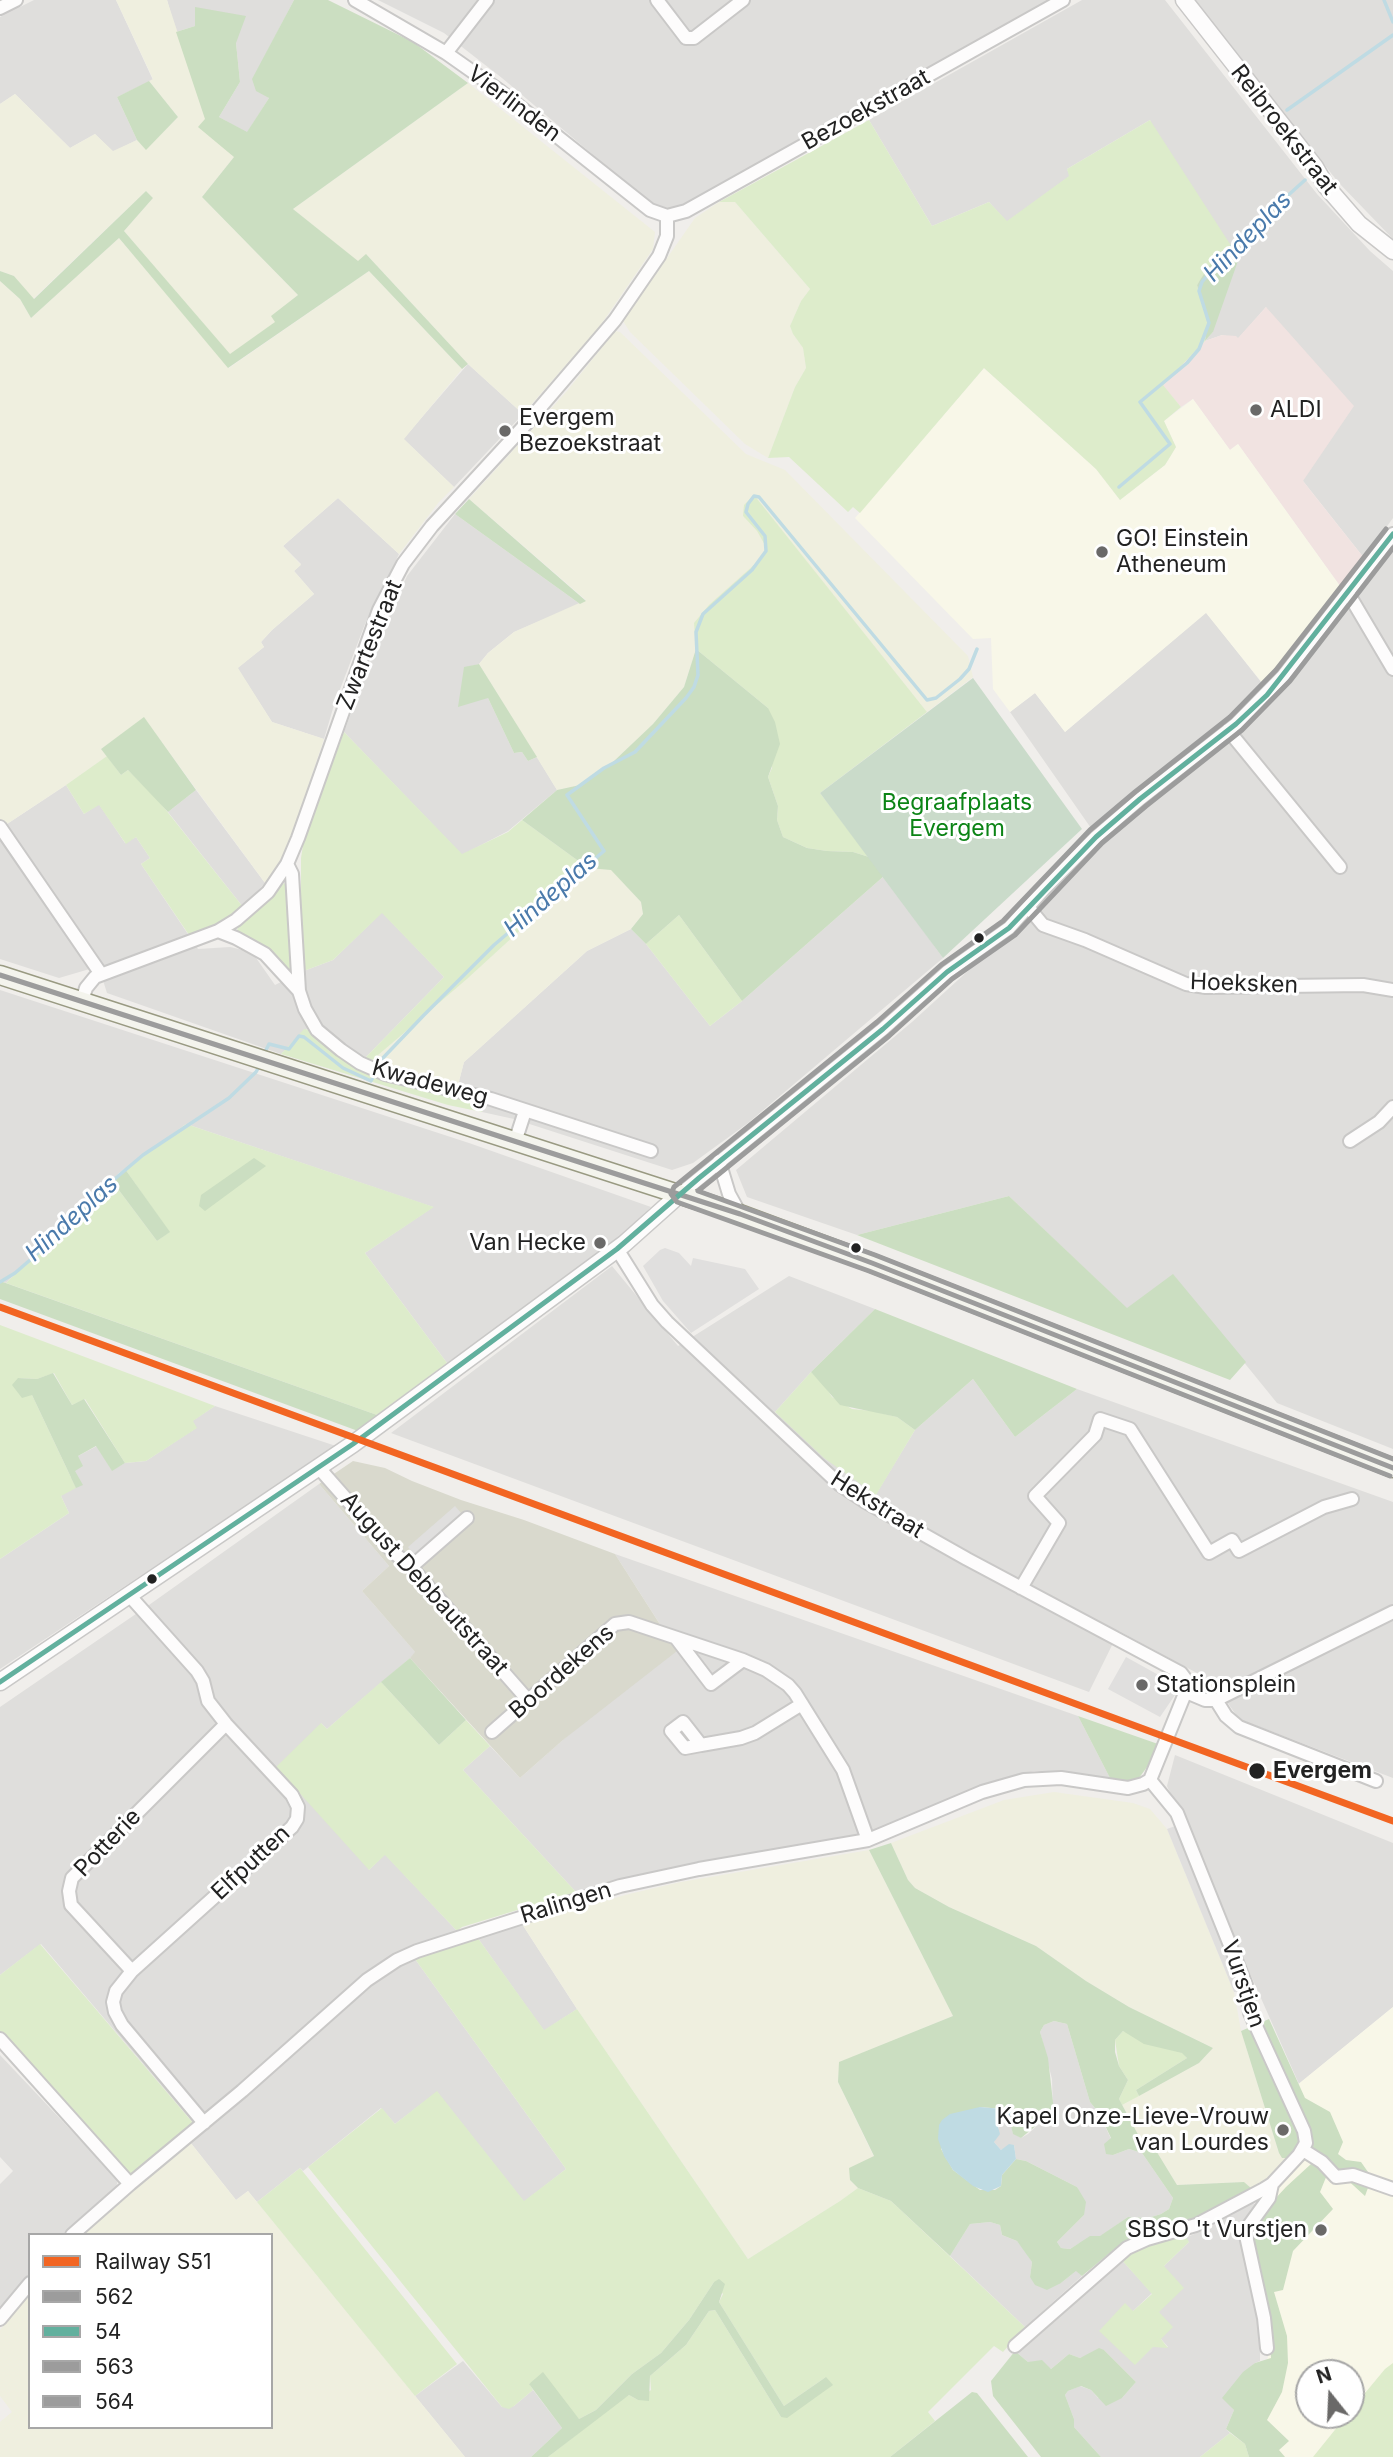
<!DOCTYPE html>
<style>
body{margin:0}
#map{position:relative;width:1393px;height:2457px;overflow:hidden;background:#f0eeeb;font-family:Inter,sans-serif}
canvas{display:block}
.legend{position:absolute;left:28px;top:2233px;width:245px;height:196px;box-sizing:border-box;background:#fff;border:2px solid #a7a7a7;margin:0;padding:9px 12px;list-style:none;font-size:21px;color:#222}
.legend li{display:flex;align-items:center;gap:14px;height:35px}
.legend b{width:35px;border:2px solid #a7a7a7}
.north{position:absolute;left:1295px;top:2359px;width:70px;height:70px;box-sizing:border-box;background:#fff;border:2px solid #a7a7a7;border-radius:50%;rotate:342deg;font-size:19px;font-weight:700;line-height:28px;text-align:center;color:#222}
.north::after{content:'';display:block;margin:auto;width:24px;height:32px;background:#6a6968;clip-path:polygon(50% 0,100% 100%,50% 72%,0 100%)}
</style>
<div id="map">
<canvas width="1393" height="2457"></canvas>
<ul class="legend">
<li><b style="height:9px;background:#f26522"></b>Railway S51</li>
<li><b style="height:9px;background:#9c9c9c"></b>562</li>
<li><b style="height:9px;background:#62b09e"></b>54</li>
<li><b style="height:9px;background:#9c9c9c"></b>563</li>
<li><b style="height:9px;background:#9c9c9c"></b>564</li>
</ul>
<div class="north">N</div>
</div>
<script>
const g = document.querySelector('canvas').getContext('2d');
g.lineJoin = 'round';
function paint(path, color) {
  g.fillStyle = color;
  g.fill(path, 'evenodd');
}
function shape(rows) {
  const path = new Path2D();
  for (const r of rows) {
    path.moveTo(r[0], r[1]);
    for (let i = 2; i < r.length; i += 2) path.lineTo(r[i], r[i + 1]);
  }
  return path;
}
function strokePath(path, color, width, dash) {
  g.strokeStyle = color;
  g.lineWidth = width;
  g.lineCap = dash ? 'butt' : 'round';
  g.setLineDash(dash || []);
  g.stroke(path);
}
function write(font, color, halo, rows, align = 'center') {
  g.font = font + ' Inter,sans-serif';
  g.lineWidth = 6;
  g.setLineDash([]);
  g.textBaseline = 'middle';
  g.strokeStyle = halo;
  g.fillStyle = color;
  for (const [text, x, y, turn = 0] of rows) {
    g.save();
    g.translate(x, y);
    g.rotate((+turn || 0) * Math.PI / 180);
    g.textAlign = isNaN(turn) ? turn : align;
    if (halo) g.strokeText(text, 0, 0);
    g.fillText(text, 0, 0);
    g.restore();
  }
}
paint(shape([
 [34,0,116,0,153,80,117,97,137,140,113,152,95,134,70,148,15,94,0,104,0,17],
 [167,0,294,0,253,79,269,98,247,133,219,117,240,82,236,43,195,8,195,26,176,32],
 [378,0,1049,0,699,198,679,207,664,210,650,203,502,78,444,33],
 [1082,0,1165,0,1317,194,1370,251,1393,271,1393,518,1364,558,1303,481,1266,307,1238,339,1222,335,1205,341,1213,332,1150,120,1067,169,1070,176,1007,222,989,202,932,226,869,120],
 [1195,0,1393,0,1393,239,1338,182],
 [468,364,523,414,454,487,403,439],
 [338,498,399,554,365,624,334,705,324,739,272,722,237,668,264,647,261,642,272,630,314,594,294,571,301,564,283,546],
 [455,514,580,604,514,632,488,653,479,664,464,668,488,698,514,753,522,752,528,761,537,757,557,790,508,831,462,855,344,732,382,630,407,576],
 [1393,552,1393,1449,1277,1403,1173,1275,1127,1309,1009,1196,857,1235,747,1197,736,1170,912,1022,1004,938,1100,841,1010,712,1035,693,1065,732,1206,612,1272,696,1351,597],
 [66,785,84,814,99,804,125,843,136,837,150,858,141,864,198,949,230,947,243,950,254,955,275,985,301,972,333,960,382,912,444,977,366,1057,348,1049,324,1031,316,1020,281,1054,107,993,101,974,4,826],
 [196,790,265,883,243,907,168,812],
 [0,832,93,968,59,978,0,959],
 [884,876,943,958,748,1123,693,1163,672,1170,514,1119,482,1112,486,1092,458,1085,464,1062,587,951,631,929,646,944,710,1026,742,1001],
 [0,990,469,1143,651,1207,608,1248,447,1363,365,1253,433,1207,186,1124,119,1173,6,1283,0,1281],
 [612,1266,678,1346,789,1276,875,1309,811,1372,775,1412,876,1494,915,1430,973,1379,1015,1437,1077,1389,1393,1502,1393,1778,1239,1719,1227,1702,1221,1686,1119,1631,1089,1692,391,1433],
 [215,1406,336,1446,0,1669,0,1559,69,1513,61,1496,75,1470,78,1456,97,1446,112,1470,125,1463,146,1461,196,1428,192,1421],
 [319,1484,389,1566,362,1591,416,1653,327,1729,321,1723,369,1870,385,1854,457,1931,402,1951,361,1977,194,2124,41,1944,0,1975,0,1707,149,1605],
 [615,1554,1078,1716,1111,1780,1035,1771,1000,1779,878,1830,847,1838,683,1867,576,1892,463,1770,490,1746,520,1778,672,1643],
 [1175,1755,1393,1843,1393,2007,1299,2084,1167,1786],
 [522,1924,577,2009,544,2031,477,1937],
 [415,1959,566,2169,524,2202,437,2092,395,2124,381,2108,308,2167,303,2171,300,2168,257,2202,248,2191,236,2200,190,2142,264,2081,368,1985,390,1971],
 [1054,2021,1067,2024,1090,2102,1099,2113,1111,2139,1113,2155,1129,2149,1142,2153,1173,2198,1169,2209,1161,2214,1148,2218,1128,2217,1100,2237,1078,2244,1070,2249,1061,2248,1057,2242,1084,2215,1077,2187,1026,2161,1016,2159,1014,2145,1001,2150,994,2142,1001,2120,1007,2116,1012,2114,1010,2122,1013,2133,1021,2138,1028,2134,1053,2111,1052,2079,1040,2032,1044,2025],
 [0,2055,118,2180,116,2188,64,2235,30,2235,30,2276,0,2311,0,2184,13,2171,0,2157],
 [1252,2203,1256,2204,1254,2210,1241,2227,1260,2333,1260,2361,1255,2363,1228,2403,1234,2410,1226,2429,1230,2433,1200,2457,1101,2457,1074,2427,1074,2419,1065,2395,1068,2391,1080,2386,1091,2390,1098,2398,1122,2398,1136,2382,1104,2350,1080,2358,1069,2354,1051,2369,1028,2362,1015,2351,1119,2257,1152,2293,1132,2312,1125,2304,1153,2347,1168,2347,1161,2339,1159,2312,1164,2266,1189,2242,1185,2238,1206,2229],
 [990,2222,1000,2225,1002,2235,1017,2241,1024,2249,1032,2262,1030,2277,1061,2283,1077,2270,1082,2276,1025,2327,950,2256,970,2224],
 [463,2361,502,2407,514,2406,533,2390,562,2428,531,2457,465,2457,415,2396]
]), '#dfdedc');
paint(shape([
 [1266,307,1354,406,1303,481,1364,558,1340,586,1238,444,1230,450,1193,399,1181,407,1162,385,1205,341,1222,335,1236,336,1238,338]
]), '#f1e3e1');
paint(shape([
 [984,368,1096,469,1120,500,1165,465,1176,447,1164,421,1193,399,1230,450,1238,444,1340,586,1292,652,1264,685,1206,613,1065,732,1035,693,1010,712,993,689,991,638,973,639,855,518],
 [1393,2007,1393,2457,1249,2457,1258,2399,1270,2348,1248,2232,1297,2162,1291,2090],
 [1309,2373,1351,2373,1351,2415,1309,2415]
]), '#f8f7e8');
paint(shape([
 [353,1461,385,1468,412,1481,461,1500,524,1520,615,1554,677,1651,563,1740,520,1778,410,1658,415,1652,362,1591,389,1566,319,1484]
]), '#d9d9cd');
paint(shape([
 [116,0,167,0,206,119,234,157,202,197,298,295,272,316,276,322,230,355,124,231,153,198,146,191,33,299,14,276,0,271,0,104,15,94,70,148,95,134,113,151,137,140,146,149,178,117,149,81,153,79],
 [468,83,655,232,653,249,600,326,523,414,468,364,367,255,358,262,293,209],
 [727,200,735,202,810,289,801,301,790,326,793,334,803,348,806,368,795,387,768,458,745,444,630,332,623,321,695,218,719,202],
 [119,238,229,368,369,271,462,369,404,439,454,487,439,502,399,554,338,498,283,546,301,565,294,571,314,594,272,630,261,642,264,647,238,668,272,722,324,739,284,857,265,883,144,718,101,749,107,756,66,785,4,826,0,821,0,281,20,299,31,318],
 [615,331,620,332,746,454,785,470,968,656,973,677,927,712,754,496,743,516,757,531,766,547,763,557,695,623,696,649,684,687,653,724,614,761,580,785,557,790,479,664,488,653,514,632,586,600,469,499,567,391],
 [588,868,611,869,641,902,643,914,631,929,587,951,471,1056,464,1062,458,1085,384,1068,370,1062,467,979],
 [1054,1792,1133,1803,1150,1809,1167,1829,1234,1992,1241,2031,1279,2153,1290,2158,1279,2171,1251,2188,1244,2182,1177,2185,1149,2139,1142,2142,1122,2105,1199,2063,1213,2048,1129,2007,1086,1981,1036,1946,949,1907,915,1888,908,1880,891,1843,1004,1800],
 [869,1850,953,2016,840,2062,838,2082,874,2157,850,2180,858,2188,840,2201,748,2259,577,2009,522,1924,629,1894,681,1882],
 [190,2142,236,2200,248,2191,465,2457,0,2457,0,2422,12,2412,0,2396,0,2330,30,2293,30,2427,271,2427,271,2235,82,2235]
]), '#efefdf');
paint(shape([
 [869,120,932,226,989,202,1007,221,1069,176,1067,169,1150,120,1239,258,1229,255,1211,263,1197,285,1207,322,1205,341,1163,385,1181,407,1164,421,1176,447,1170,457,1165,465,1120,500,1096,469,984,368,860,513,853,507,848,512,789,457,768,458,795,387,806,368,803,348,793,334,790,326,801,301,810,289,735,202,719,202],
 [754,495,927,712,820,793,869,857,853,852,827,851,807,848,783,837,777,820,778,806,768,777,772,768,768,708,696,649,694,623,709,605,763,557,766,547,757,531,743,516,744,505],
 [344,732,462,854,508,832,522,820,588,868,467,979,370,1062,366,1057,444,977,382,913,333,960,301,972,301,858,304,839],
 [107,756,121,775,128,770,158,800,243,907,232,917,203,931,189,935,141,864,150,858,136,837,126,844,99,805,84,814,66,785],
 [284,883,287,885,294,974,290,974,237,931,238,926,261,907],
 [679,915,742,1001,710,1026,646,944],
 [304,1029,316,1031,349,1061,483,1103,482,1112,448,1105,281,1054],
 [186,1124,434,1207,365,1253,447,1363,377,1415,6,1283,112,1181,157,1241,169,1232,125,1169],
 [0,1325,215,1406,193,1421,197,1428,146,1461,125,1463,85,1399,72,1405,54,1373,37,1379,18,1378,32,1395,76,1488,61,1496,69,1513,0,1559],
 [811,1372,823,1383,832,1397,852,1409,872,1411,897,1417,915,1430,876,1495,824,1458,775,1412],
 [381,1682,439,1745,466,1720,490,1746,463,1770,576,1892,462,1927,457,1931,385,1855,369,1870,276,1767,321,1723,327,1729],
 [477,1937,544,2030,577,2009,748,2259,840,2201,858,2188,891,2201,1025,2327,1003,2352,994,2346,928,2412,935,2421,890,2457,548,2457,619,2401,629,2395,638,2400,651,2390,650,2376,686,2345,709,2311,715,2310,781,2417,826,2377,784,2406,719,2302,723,2294,714,2282,689,2320,661,2353,632,2374,596,2410,579,2419,529,2383,533,2390,514,2406,509,2409,502,2407,308,2167,382,2108,395,2124,437,2091,524,2201,566,2169,415,1959],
 [40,1944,194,2124,132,2174,125,2169,0,2032,0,1975],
 [1123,2031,1183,2053,1187,2058,1136,2090,1139,2096,1122,2105,1119,2099,1128,2080,1119,2066,1115,2040],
 [300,2168,457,2364,415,2396,257,2202],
 [1184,2233,1189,2242,1164,2266,1184,2288,1159,2312,1173,2327,1161,2339,1168,2348,1153,2347,1135,2365,1099,2331,1125,2303,1133,2311,1152,2294,1119,2257,1124,2253],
 [1393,2363,1393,2457,1313,2457,1347,2415,1351,2415,1351,2410,1385,2369],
 [1230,2433,1245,2444,1249,2457,1200,2457]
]), '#ddeccb');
paint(shape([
 [294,0,328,0,413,42,468,83,293,209,358,261,366,254,468,364,462,369,369,271,228,368,119,238,31,318,20,299,0,281,0,271,14,276,34,299,146,191,153,198,124,231,230,354,275,322,271,316,298,295,202,197,234,157,198,127,205,119,176,32,195,26,195,7,246,16,236,43,240,82,219,117,247,132,269,98,256,91,252,79],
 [149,81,178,117,146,150,137,140,117,97],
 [1229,255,1239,258,1213,332,1205,341,1207,322,1197,285,1211,263],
 [469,499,586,601,580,604,455,514],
 [696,649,768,708,775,722,780,744,768,777,778,806,777,820,783,837,807,848,827,851,853,852,869,857,884,876,742,1001,679,915,646,944,631,929,643,914,641,902,611,870,588,868,522,820,557,790,580,785,614,761,653,724,684,687],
 [479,664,537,757,528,761,522,752,514,753,488,698,458,707,464,667],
 [144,717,196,790,168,812,128,770,121,775,101,749],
 [254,1158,266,1166,205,1211,199,1206,201,1195],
 [125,1169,170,1232,157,1241,112,1181],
 [1009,1196,1127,1308,1173,1274,1246,1362,1230,1380,857,1235],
 [0,1281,377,1415,358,1431,0,1299],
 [875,1309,1077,1389,1015,1437,973,1379,915,1430,897,1417,840,1405,811,1372],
 [53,1373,72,1405,84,1399,125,1463,112,1471,96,1446,78,1456,83,1466,75,1471,83,1485,76,1488,32,1395,22,1398,12,1385,18,1378,37,1379],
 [410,1658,466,1720,439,1745,381,1682],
 [1078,1716,1158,1744,1150,1763,1136,1782,1126,1784,1111,1780],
 [891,1843,908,1880,915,1888,949,1907,1036,1946,1086,1981,1129,2007,1213,2048,1199,2063,1139,2096,1136,2090,1187,2058,1182,2053,1144,2044,1123,2031,1115,2040,1115,2052,1119,2066,1128,2080,1119,2099,1142,2142,1149,2139,1177,2185,1244,2182,1251,2188,1203,2215,1134,2238,1117,2247,1082,2276,1076,2271,1061,2283,1047,2290,1035,2285,1030,2277,1032,2262,1017,2241,1002,2235,1000,2225,990,2222,970,2224,950,2256,891,2201,858,2188,850,2180,849,2168,874,2156,838,2082,839,2062,953,2016,869,1850],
 [1054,2021,1067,2024,1090,2102,1099,2113,1111,2138,1104,2144,1106,2154,1113,2155,1129,2149,1142,2153,1173,2198,1169,2209,1161,2214,1148,2218,1128,2217,1100,2236,1090,2236,1070,2249,1061,2248,1057,2242,1084,2215,1086,2202,1077,2187,1026,2161,1016,2159,1002,2175,1001,2186,995,2190,980,2190,953,2170,941,2149,980,2107,1013,2110,1010,2122,1013,2134,1021,2138,1054,2111,1048,2058,1040,2032,1044,2025],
 [1269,2019,1305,2098,1330,2112,1343,2142,1338,2154,1346,2160,1361,2162,1368,2172,1369,2185,1365,2196,1331,2165,1320,2192,1333,2209,1293,2251,1283,2290,1274,2292,1287,2336,1288,2363,1282,2392,1267,2420,1289,2441,1279,2450,1285,2457,1249,2457,1245,2444,1226,2429,1234,2410,1222,2398,1243,2372,1255,2363,1271,2358,1268,2314,1251,2236,1263,2212,1286,2187,1311,2164,1315,2156,1313,2147,1295,2149,1290,2158,1282,2158,1279,2153,1241,2031],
 [719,2279,725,2284,719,2302,784,2406,826,2377,833,2385,787,2418,781,2417,715,2310,709,2311,686,2345,650,2376,649,2401,638,2400,629,2395,548,2457,531,2457,562,2428,529,2384,543,2372,579,2419,596,2410,632,2374,661,2353,689,2320,714,2282],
 [1099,2348,1104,2350,1136,2382,1122,2398,1106,2406,1091,2390,1081,2386,1068,2391,1065,2395,1074,2419,1074,2427,1101,2457,1041,2457,993,2396,991,2381,1015,2351,1028,2362,1042,2360,1051,2369,1069,2354,1080,2358],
 [972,2392,977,2393,1028,2457,890,2457]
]), '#cbdec1');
paint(shape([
 [973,678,1082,829,943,958,820,793]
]), '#cadbca');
paint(shape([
 [665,1248,679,1253,691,1266,693,1258,745,1269,759,1289,691,1333,663,1301,643,1266,660,1250],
 [455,1506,462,1514,415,1556,408,1547],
 [1126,1657,1173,1683,1175,1695,1160,1717,1108,1689],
 [1178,1825,1245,1991,1234,1992,1167,1829]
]), '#e0dfde');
paint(shape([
 [980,2107,1013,2110,1012,2114,1001,2120,998,2127,1000,2134,994,2142,1001,2150,1009,2144,1014,2145,1016,2159,1002,2175,1001,2186,988,2192,973,2186,953,2170,944,2156,938,2139,939,2125,942,2120,950,2114]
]), '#bfdbe3');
strokePath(shape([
 [1384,0,1393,22],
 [1287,110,1393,35],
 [1119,487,1170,444,1140,402,1187,363,1199,349,1209,323,1199,291,1202,282,1233,245,1305,180],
 [264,1054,269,1044,289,1049,299,1036,304,1037,343,1068,371,1081,375,1074],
 [378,1067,381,1060,424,1015,494,945,604,851,567,795,604,768,635,752,686,698,694,687,698,675,696,632,703,614,752,570,766,551,765,536,746,512,748,504,754,496,759,497,927,700,936,698,960,679,969,669,977,649],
 [0,1282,15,1273,52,1241,104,1188,143,1155,229,1098,256,1072,260,1065]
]), '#bfdbe3', 3.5);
const minor = shape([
 [355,0,446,53,500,91,650,210,667,216,686,211,1063,0],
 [657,0,686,38,694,38,743,0],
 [0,8,16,0],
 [446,53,487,0],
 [1348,593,1393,669],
 [1228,730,1340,867],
 [0,827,101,974],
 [287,864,292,874,299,991],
 [1029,908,1043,925,1085,940,1186,984,1206,987,1363,985,1393,990],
 [218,931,236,938,265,954,299,991,305,1009,317,1030,341,1050,360,1063,385,1074,491,1099,651,1151],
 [82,1001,86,988,95,977,218,931,236,920,268,892,287,864,298,838,379,610,403,564,432,526,526,424,615,320,659,256,667,236,667,216],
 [1350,1141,1379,1122,1393,1107],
 [515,1142,525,1111],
 [719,1161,729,1194,740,1214],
 [680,1194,883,1029,947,972,1009,928,1044,889,1096,837,1140,799,1236,724,1283,676,1393,534],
 [617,1249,652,1305,667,1322,839,1484,866,1502,967,1559,1181,1673,1187,1681,1188,1686,1150,1780],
 [319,1468,393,1552,411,1567,528,1700],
 [411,1567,467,1518],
 [1021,1588,1059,1523,1035,1496,1095,1435,1100,1419,1130,1429,1209,1553,1232,1540,1239,1551,1324,1507,1352,1499],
 [129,1595,197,1671,203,1681,208,1701,226,1724,292,1795,298,1807,297,1819,292,1827,132,1971,116,1991,113,2002,115,2012,122,2025,204,2123],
 [676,1638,711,1684,743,1660],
 [1186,1692,1205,1700,1216,1700,1393,1612],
 [1216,1700,1226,1716,1239,1727,1376,1781],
 [492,1732,615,1624,629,1622,743,1660,766,1670,788,1685,795,1693,843,1770,868,1840],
 [701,1745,685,1748,671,1731,683,1722,701,1745,741,1738,755,1733,802,1704],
 [132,1971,71,1905,69,1891,72,1878,226,1724],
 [0,2039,130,2184],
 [1303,2150,1322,2162,1336,2177,1353,2175,1393,2189],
 [72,2235,130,2184,242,2091,367,1980,397,1960,417,1951,620,1886,699,1869,868,1840,982,1792,1024,1780,1061,1778,1128,1788,1143,1784,1150,1780],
 [0,2319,30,2283],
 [1015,2346,1127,2248,1147,2239,1196,2225,1264,2189,1272,2184,1299,2155,1306,2143,1304,2131,1250,2013,1246,1985,1177,1813,1150,1780],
 [1267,2348,1264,2318,1245,2231,1269,2198,1272,2184]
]);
const tertiary = shape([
 [1184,0,1315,167,1326,186,1359,224,1393,251],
 [0,1682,353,1444,624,1244,680,1194]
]);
const secondary = shape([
 [0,975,740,1214,872,1263,1393,1468]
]);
strokePath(minor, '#c9c8c7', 16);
strokePath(tertiary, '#c9c8c7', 19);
strokePath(secondary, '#999a82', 21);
strokePath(minor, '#fdfcfc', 12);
strokePath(tertiary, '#fdfcfc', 16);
strokePath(secondary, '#f4f4ed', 18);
strokePath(shape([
 [0,975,740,1214,872,1263,1393,1468]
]), '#9c9c9c', 5);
strokePath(shape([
 [0,1682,353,1444,617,1249,699,1178,883,1029,947,972,1009,928,1096,837,1140,799,1236,724,1267,695,1393,534]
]), '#62b09e', 5);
strokePath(shape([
 [1386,529,1276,670,1230,717,1135,792,1090,830,1003,921,941,965,877,1022,674,1187,671,1194,677,1202,869,1271,1390,1476]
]), '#9c9c9c', 5);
strokePath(shape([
 [1393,548,1290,681,1242,730,1146,806,1102,843,1015,935,952,979,889,1036,698,1191,875,1255,1393,1459]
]), '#9c9c9c', 5);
strokePath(shape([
 [0,1307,1393,1821]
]), '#f26522', 7);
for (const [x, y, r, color] of [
 [1256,410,7,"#6a6968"],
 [505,431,7,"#6a6968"],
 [1102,552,7,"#6a6968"],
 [979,938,6,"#222"],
 [600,1243,7,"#6a6968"],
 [856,1248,6,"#222"],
 [152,1579,6,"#222"],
 [1142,1685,7,"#6a6968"],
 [1257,1771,9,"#222"],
 [1283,2130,7,"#6a6968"],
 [1321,2230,7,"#6a6968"]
]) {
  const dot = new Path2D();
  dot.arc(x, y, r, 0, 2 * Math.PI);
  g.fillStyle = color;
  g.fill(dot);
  strokePath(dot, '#fff', 2.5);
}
write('23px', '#222', '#fff', [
 ["Vierlinden",514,104,37],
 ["Bezoekstraat",866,110,-29],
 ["Reibroekstraat",1284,130,52],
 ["Zwartestraat",370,645,-68],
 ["Hoeksken",1244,984,2],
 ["Kwadeweg",430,1083,15],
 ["Hekstraat",877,1505,32],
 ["August Debbautstraat",424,1584,48],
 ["Boordekens",562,1672,-41],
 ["Potterie",108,1843,-46],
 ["Elfputten",251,1863,-43],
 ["Ralingen",566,1903,-17],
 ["Vurstjen",1243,1984,71]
]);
write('23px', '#222', '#fff', [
 ["ALDI",1270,410],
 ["Evergem",519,418],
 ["Bezoekstraat",519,444],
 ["GO! Einstein",1116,539],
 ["Atheneum",1116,565],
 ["Van Hecke",586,1243,"right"],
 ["Stationsplein",1156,1685],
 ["Kapel Onze-Lieve-Vrouw",1269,2117,"right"],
 ["van Lourdes",1269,2143,"right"],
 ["SBSO 't Vurstjen",1307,2230,"right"]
], 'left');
write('23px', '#0c8416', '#fff', [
 ["Begraafplaats",957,803],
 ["Evergem",957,829]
]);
write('bold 23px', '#222', '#fff', [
 ["Evergem",1273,1771]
], 'left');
write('italic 24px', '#4a7aab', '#fff', [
 ["Hindeplas",1248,237,-46],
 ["Hindeplas",551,895,-41],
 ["Hindeplas",72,1219,-42]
]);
</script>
